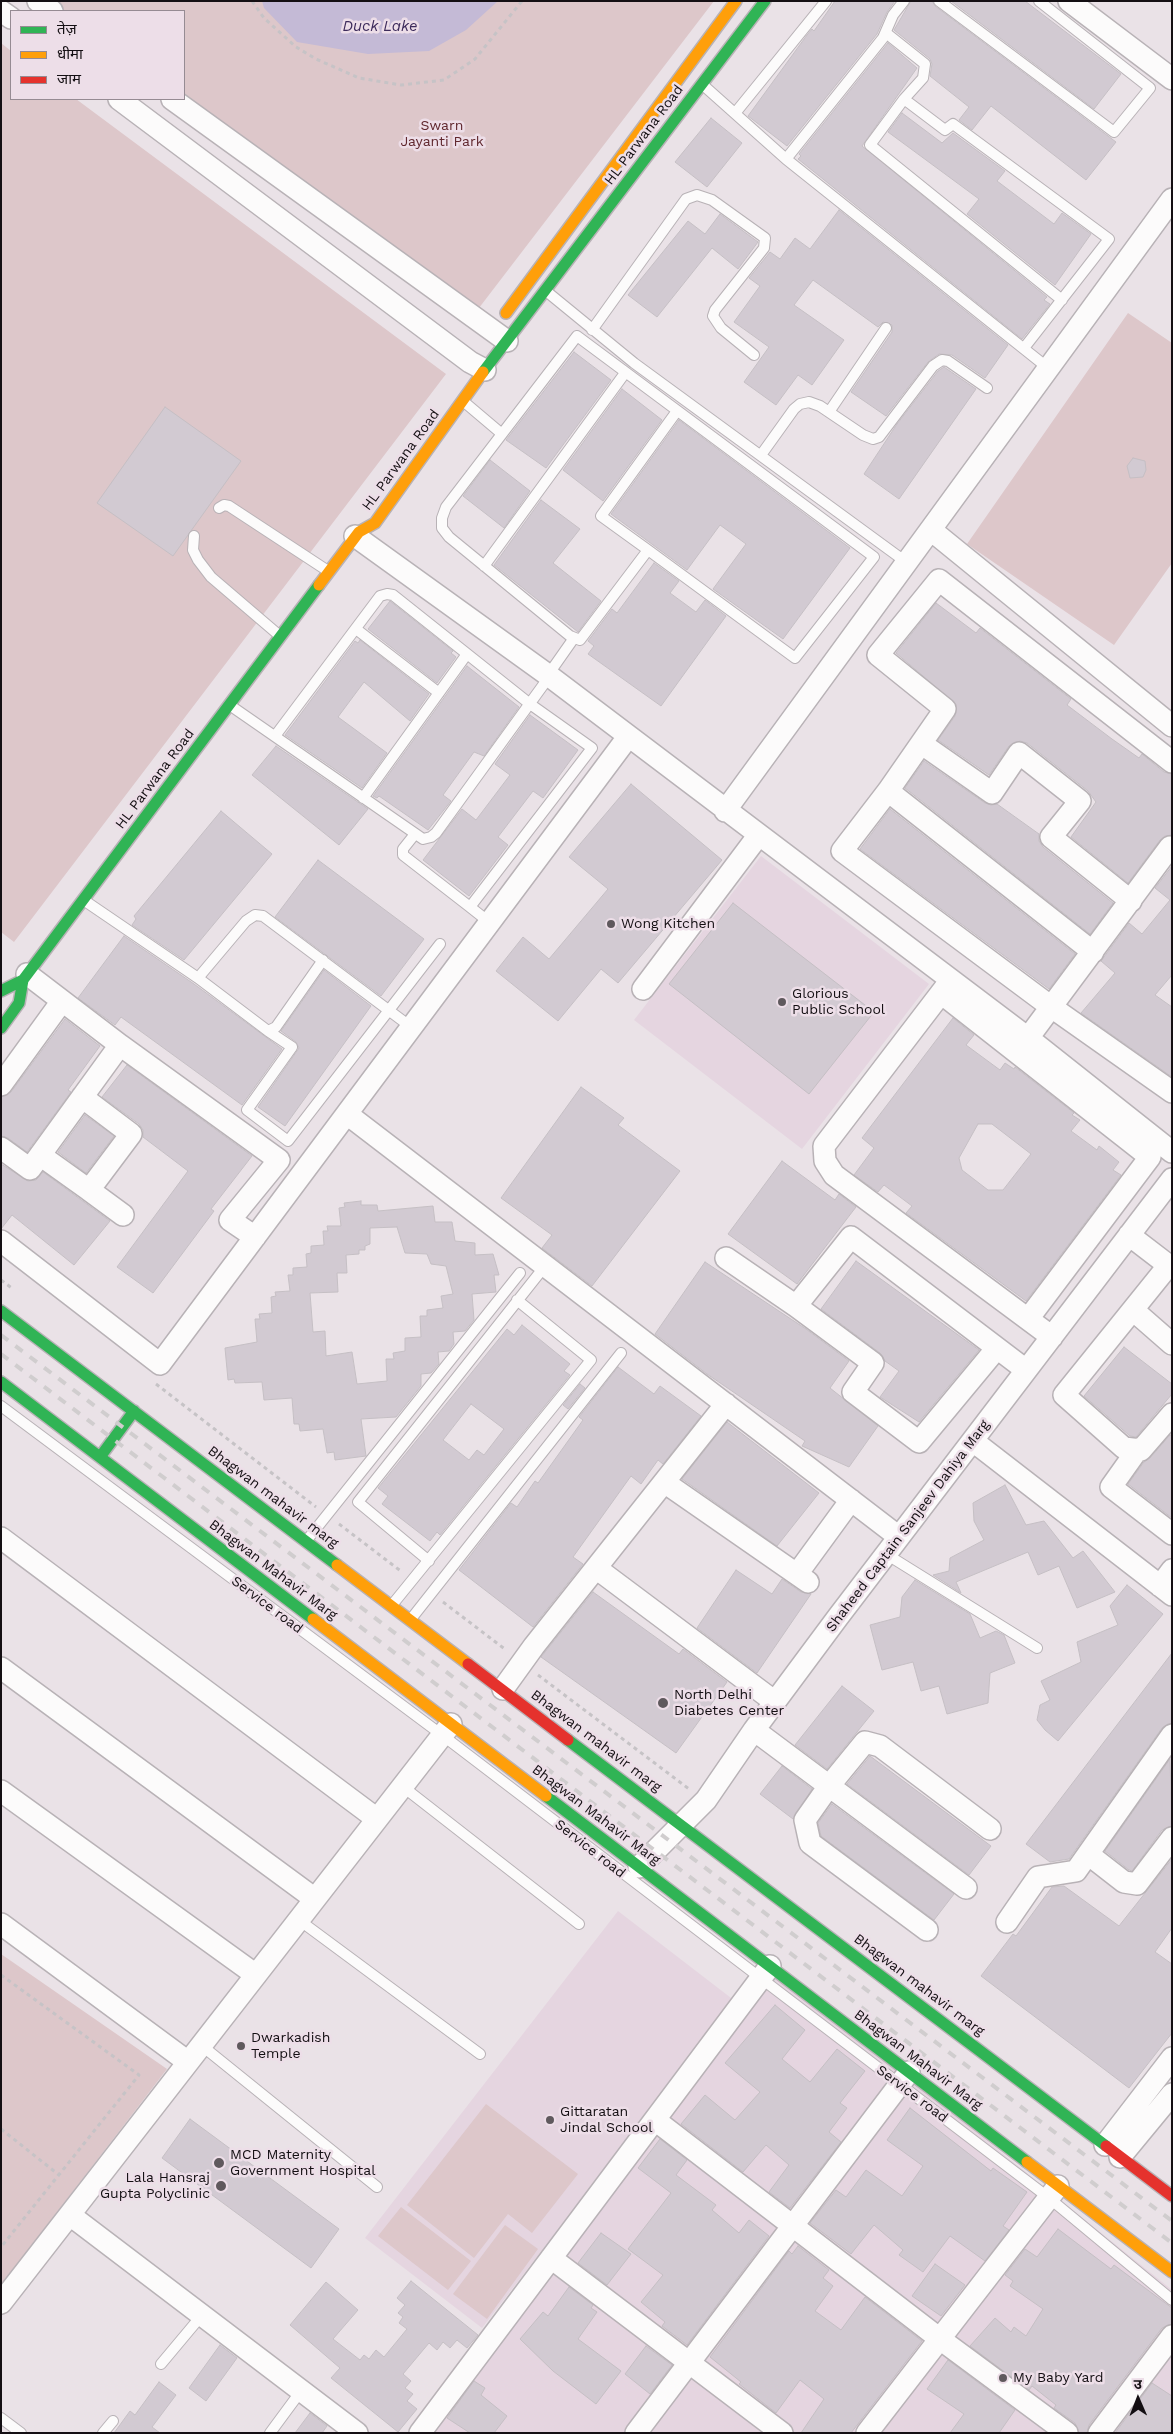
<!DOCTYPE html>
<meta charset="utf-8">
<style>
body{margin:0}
#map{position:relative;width:1173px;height:2434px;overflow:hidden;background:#eae2e7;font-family:"Work Sans","Noto Sans Devanagari",sans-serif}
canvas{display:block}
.frame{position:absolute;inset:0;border:2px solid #140f13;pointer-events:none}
.legend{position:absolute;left:10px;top:10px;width:175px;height:90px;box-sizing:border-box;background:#eddee8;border:1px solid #968b93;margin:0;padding:6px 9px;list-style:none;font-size:15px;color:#140f13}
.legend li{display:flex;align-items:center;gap:10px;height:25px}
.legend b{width:25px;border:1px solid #968b93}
.north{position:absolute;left:1113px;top:2374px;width:50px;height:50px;-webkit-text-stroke:4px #eddee8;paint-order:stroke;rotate:359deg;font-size:14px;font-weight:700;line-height:20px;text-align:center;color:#140f13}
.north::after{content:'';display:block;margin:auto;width:18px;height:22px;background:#140f13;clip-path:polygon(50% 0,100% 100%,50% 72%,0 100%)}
</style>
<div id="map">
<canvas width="1173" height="2434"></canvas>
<div class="frame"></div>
<ul class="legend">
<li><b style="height:6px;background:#30b455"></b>तेज़</li>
<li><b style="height:6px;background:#ff9f0a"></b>धीमा</li>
<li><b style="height:6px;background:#e5322d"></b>जाम</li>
</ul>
<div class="north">उ</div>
</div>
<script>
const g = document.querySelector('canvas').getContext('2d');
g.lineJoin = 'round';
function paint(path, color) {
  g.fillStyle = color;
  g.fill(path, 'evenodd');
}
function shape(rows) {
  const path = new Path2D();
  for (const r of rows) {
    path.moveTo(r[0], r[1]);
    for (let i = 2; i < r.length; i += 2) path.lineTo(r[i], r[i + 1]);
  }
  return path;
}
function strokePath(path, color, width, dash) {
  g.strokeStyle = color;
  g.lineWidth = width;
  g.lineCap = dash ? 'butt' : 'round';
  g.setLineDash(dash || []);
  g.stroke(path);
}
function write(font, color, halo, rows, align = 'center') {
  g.font = font + ' "Work Sans",sans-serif';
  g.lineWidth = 5;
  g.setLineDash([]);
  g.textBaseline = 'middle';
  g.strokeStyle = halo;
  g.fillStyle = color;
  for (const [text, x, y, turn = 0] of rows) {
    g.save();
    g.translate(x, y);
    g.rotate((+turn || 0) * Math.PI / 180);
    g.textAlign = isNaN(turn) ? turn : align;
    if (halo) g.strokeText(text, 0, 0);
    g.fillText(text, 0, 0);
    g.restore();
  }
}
paint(shape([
 [761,856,929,984,802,1149,634,1020],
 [618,1911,735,2001,482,2328,365,2238],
 [770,1966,1172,2290,1172,2433,420,2433]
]), '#e5d5e0');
paint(shape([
 [42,1,714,1,469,321,184,99,184,11,55,11],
 [1,43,11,51,11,99,76,99,446,374,14,942,1,932],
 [1128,313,1172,343,1172,563,1114,645,967,544],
 [1,1954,167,2069,1,2285],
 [486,2104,578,2174,532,2233,508,2214,474,2258,407,2205],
 [401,2207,471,2261,448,2290,378,2236],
 [505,2225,538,2249,487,2319,453,2294]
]), '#ddc7ca');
paint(shape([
 [262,1,498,1,466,30,429,51,368,54,297,42,264,8]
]), '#c4bad6');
const building = shape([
 [835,1,895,1,887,12,877,34,787,146,748,116,807,35,812,29,814,31,835,1],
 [911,1,932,1,935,6,1116,142,1086,180,991,106,972,130,959,120,969,107,930,76,932,64,930,59,894,30,911,1],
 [951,1,1025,1,1121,74,1094,109,951,1],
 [888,43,917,68,862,146,1047,297,1044,300,1050,304,1022,339,798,159,801,156,799,154,888,43],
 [902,113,942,143,953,133,1005,171,997,181,1054,224,1062,213,1091,234,1055,285,967,214,979,199,888,132,902,113],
 [711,118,742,143,707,187,675,162,711,118],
 [839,210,1008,345,985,378,952,355,939,354,928,362,886,416,851,392,892,332,892,325,883,322,878,327,813,280,794,305,844,340,812,385,798,375,776,405,744,382,769,347,734,322,760,286,749,278,770,252,780,259,795,238,810,249,839,210],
 [720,214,758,242,738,269,712,248,657,317,628,295,688,221,705,234,720,214],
 [574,352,611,380,546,468,506,440,574,352],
 [944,367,976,389,899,499,864,474,897,424,938,371,944,367],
 [622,389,662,420,603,501,563,470,622,389],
 [165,407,241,461,173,556,97,503,165,407],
 [679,420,850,548,783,639,713,589,746,544,720,525,687,570,611,514,679,420],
 [1133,458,1145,461,1146,470,1143,477,1130,478,1127,466,1133,458],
 [490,460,530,491,504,528,463,496,490,460],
 [541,500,580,529,553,563,601,601,578,632,494,565,541,500],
 [654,563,679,581,670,593,696,612,705,600,726,616,661,706,588,654,594,646,588,641,612,609,617,613,654,563],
 [390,601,453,651,451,653,456,657,437,683,368,629,390,601],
 [936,603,976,633,980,628,1071,699,1067,705,1112,739,1139,758,1142,754,1164,772,1172,774,1172,835,1165,836,1160,840,1128,883,1071,837,1096,802,1088,791,1027,743,1020,741,1009,746,989,775,938,740,955,716,956,704,896,653,936,603],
 [360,640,429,694,410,721,364,682,338,717,387,753,362,788,285,735,355,641,358,643,360,640],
 [467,666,519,707,484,756,474,752,443,795,451,801,428,830,379,796,377,798,373,796,467,666],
 [530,715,578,750,543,798,533,791,498,837,508,845,469,896,423,860,462,809,476,820,510,775,495,764,530,715],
 [276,746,368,809,339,845,252,775,276,746],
 [924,761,985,803,991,805,997,804,1039,834,1039,841,1043,847,1113,903,1090,934,905,788,924,761],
 [631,784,722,860,618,983,601,969,558,1021,496,971,523,937,549,959,608,889,569,857,631,784],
 [890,809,1075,954,1049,989,860,849,890,809],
 [221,811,272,854,184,960,132,925,136,919,134,916,221,811],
 [318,860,424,939,381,996,275,917,318,860],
 [1172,866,1172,975,1155,995,1172,1007,1172,1077,1081,1013,1115,973,1101,961,1129,923,1142,934,1170,900,1155,888,1172,866],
 [733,903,874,1012,809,1094,669,984,733,903],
 [124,936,194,984,282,1049,242,1105,121,1017,115,1025,78,998,124,936],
 [324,970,371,1006,285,1126,258,1107,299,1048,296,1042,281,1031,324,970],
 [953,1018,974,1035,966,1045,1000,1070,1005,1063,1014,1069,1015,1067,1074,1113,1072,1115,1080,1120,1071,1131,1097,1150,1099,1146,1119,1162,1113,1170,1121,1175,1026,1301,906,1213,912,1206,884,1185,878,1192,854,1175,874,1148,862,1138,953,1018],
 [978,1124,992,1124,1031,1154,1003,1190,988,1190,962,1170,959,1158,978,1124],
 [65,1019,100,1046,68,1090,71,1092,27,1152,8,1138,1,1136,1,1097,11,1092,65,1019],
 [127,1065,252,1156,211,1209,214,1211,153,1293,117,1267,188,1171,143,1137,143,1130,139,1124,102,1097,127,1065],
 [581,1087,624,1118,618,1125,680,1171,592,1286,542,1248,552,1235,501,1198,581,1087],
 [85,1115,114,1136,86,1173,58,1152,85,1115],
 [782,1161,835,1200,839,1194,856,1207,797,1284,728,1234,782,1161],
 [1,1164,28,1181,36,1180,43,1172,110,1221,74,1265,12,1215,1,1229,1,1164],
 [361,1201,361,1205,377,1205,378,1211,433,1206,435,1222,452,1222,455,1241,475,1243,475,1255,493,1254,499,1275,494,1275,496,1292,472,1294,474,1320,465,1331,453,1332,454,1344,449,1351,438,1352,439,1364,431,1373,421,1374,421,1386,396,1417,361,1419,366,1456,335,1460,334,1452,327,1453,323,1429,300,1431,299,1424,294,1424,292,1398,264,1400,262,1382,235,1383,234,1379,228,1380,225,1348,257,1342,255,1319,260,1319,259,1314,272,1313,271,1297,276,1296,275,1292,290,1291,288,1275,293,1275,293,1268,307,1267,306,1254,311,1253,311,1246,324,1245,323,1231,328,1231,327,1226,341,1226,339,1208,345,1207,344,1203,361,1201],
 [397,1227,405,1253,427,1254,431,1264,446,1266,453,1294,441,1296,443,1308,427,1310,427,1316,420,1316,421,1337,405,1338,405,1351,393,1353,394,1359,386,1359,387,1381,357,1384,352,1352,326,1356,325,1331,313,1332,310,1293,338,1292,337,1273,347,1273,346,1255,359,1254,359,1250,365,1250,365,1246,370,1244,370,1228,397,1227],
 [856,1261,979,1350,919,1422,880,1397,899,1371,885,1361,880,1353,821,1309,856,1261],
 [705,1262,806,1329,849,1361,830,1388,878,1426,849,1467,802,1446,805,1441,707,1374,655,1334,705,1262],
 [522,1325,570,1364,564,1371,570,1375,440,1535,437,1532,430,1541,382,1504,388,1496,378,1488,507,1329,514,1335,522,1325],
 [471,1404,504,1429,484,1455,477,1450,469,1460,443,1440,471,1404],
 [1124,1347,1172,1384,1172,1394,1136,1437,1130,1436,1084,1396,1124,1347],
 [618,1367,654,1394,660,1386,701,1416,663,1464,658,1460,641,1484,631,1476,573,1557,583,1564,533,1627,459,1570,511,1503,517,1507,535,1481,538,1483,583,1420,579,1417,618,1367],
 [580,1384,585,1388,568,1409,563,1405,580,1384],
 [727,1422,819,1493,777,1546,682,1479,727,1422],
 [1170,1435,1172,1436,1172,1518,1128,1484,1144,1462,1150,1458,1170,1435],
 [1005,1485,1026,1525,1044,1521,1073,1558,1083,1551,1115,1592,1077,1608,1059,1566,1038,1575,1028,1552,956,1582,961,1593,933,1575,949,1571,950,1558,984,1540,974,1521,973,1503,1005,1485],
 [736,1570,772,1594,782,1579,801,1592,811,1594,757,1673,697,1628,736,1570],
 [915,1580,970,1614,980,1638,996,1631,1004,1635,1015,1663,990,1673,988,1703,947,1714,939,1686,921,1691,913,1662,882,1670,870,1625,900,1617,902,1597,915,1580],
 [1127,1585,1163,1614,1058,1741,1045,1730,1037,1720,1040,1705,1050,1700,1041,1681,1081,1662,1077,1642,1118,1625,1110,1606,1127,1585],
 [593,1592,679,1654,683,1649,727,1682,676,1753,541,1657,593,1592],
 [1172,1653,1172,1723,1162,1728,1069,1859,1050,1862,1026,1844,1172,1653],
 [842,1686,874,1711,827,1769,795,1745,842,1686],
 [870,1756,991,1846,969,1875,847,1784,870,1756],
 [1170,1759,1172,1826,1162,1830,1132,1871,1129,1870,1105,1851,1170,1759],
 [782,1766,812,1789,793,1819,760,1794,782,1766],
 [832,1804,954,1894,934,1920,821,1836,818,1823,832,1804],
 [1172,1859,1172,1928,1155,1952,1172,1964,1172,2033,1129,2088,981,1976,1013,1934,1016,1936,1052,1887,1064,1886,1119,1926,1172,1859],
 [775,2005,805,2030,782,2059,810,2082,837,2049,865,2071,840,2103,847,2108,829,2132,841,2142,790,2208,769,2192,789,2165,766,2145,743,2172,681,2124,705,2095,735,2120,760,2092,725,2063,775,2005],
 [910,2108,991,2171,993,2168,1027,2192,1003,2226,1009,2230,985,2261,950,2236,923,2272,899,2255,903,2250,874,2225,851,2254,810,2223,836,2190,846,2197,866,2170,902,2196,923,2166,887,2140,910,2108],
 [190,2119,339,2229,311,2268,162,2158,190,2119],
 [660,2139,687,2160,676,2175,716,2205,712,2210,739,2233,749,2220,769,2236,687,2345,662,2326,665,2322,641,2302,663,2275,628,2249,671,2193,638,2168,660,2139],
 [1058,2229,1111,2269,1114,2265,1172,2308,1172,2324,1162,2328,1089,2425,1087,2433,1079,2433,1075,2423,1054,2408,1056,2405,1032,2386,1029,2390,970,2346,995,2318,1011,2332,1014,2327,1026,2336,1043,2309,1010,2286,1013,2281,1005,2275,1025,2249,1037,2257,1058,2229],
 [601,2233,631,2254,607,2285,578,2263,601,2233],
 [798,2246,829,2270,823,2278,833,2286,815,2311,841,2330,865,2297,922,2341,851,2433,801,2433,824,2399,800,2380,776,2413,739,2384,741,2382,710,2357,789,2251,792,2254,798,2246],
 [935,2264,965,2285,941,2316,912,2296,935,2264],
 [411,2281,478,2335,467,2348,457,2340,450,2348,443,2342,437,2350,429,2343,403,2374,411,2381,405,2388,413,2394,407,2401,417,2409,398,2432,331,2378,340,2368,290,2325,326,2282,358,2310,333,2339,360,2360,364,2355,369,2359,376,2350,384,2357,407,2329,399,2323,403,2317,398,2313,405,2305,397,2298,411,2281],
 [569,2287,593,2305,591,2308,597,2312,578,2339,621,2371,596,2404,553,2371,520,2339,543,2312,548,2316,569,2287],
 [220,2345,237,2358,206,2401,189,2388,220,2345],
 [646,2346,672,2365,650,2394,625,2374,646,2346],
 [948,2360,1015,2410,999,2433,950,2433,964,2414,927,2389,948,2360],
 [474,2381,485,2388,481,2395,507,2416,494,2433,470,2433,447,2418,474,2381],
 [159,2382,176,2395,152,2427,160,2433,114,2433,130,2411,135,2415,159,2382],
 [1152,2383,1172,2396,1172,2433,1115,2433,1152,2383],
 [310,2413,327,2426,322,2433,295,2433,310,2413]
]);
paint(building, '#d2cad2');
strokePath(building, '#c5bfc4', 1);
const lane = shape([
 [939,1,1114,132,1150,88,1039,1],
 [886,33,925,64,923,78,904,99,945,130,953,124,1109,239,1024,348],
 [703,85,786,159,1048,368],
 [904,99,870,145,1062,300],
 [736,112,826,1],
 [786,159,883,38,893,15,904,1],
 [546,291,634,363,906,562],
 [592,330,686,199,697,195,712,200,765,238,764,248,715,310,713,316,721,328,754,355],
 [463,401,502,434],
 [829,412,886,328],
 [761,455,794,409,800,404,809,402,820,406,863,435,873,439,879,437,933,366,942,360,948,361,987,388],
 [219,508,224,505,229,506,328,571],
 [194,536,193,550,198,560,211,577,280,636],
 [648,550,580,640,570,636,449,537,442,528,442,518,446,507,577,336,874,557,795,658,648,550,601,516,677,411],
 [484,566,625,373],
 [356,629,439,693],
 [548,675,574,638],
 [231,706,423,839,431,837,436,833,549,677],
 [275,736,380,596,387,594,393,595,530,704,592,748,470,907,489,922],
 [363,798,467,654],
 [415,834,403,849,403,855,470,907],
 [85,901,198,978,246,921,255,915,263,916,411,1027],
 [198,978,268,1031,276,1027,323,960],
 [268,1031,292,1047,247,1110,288,1141,440,944],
 [1,1406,442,1735,1049,2198,1172,2300],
 [307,1540,520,1273],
 [886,1554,1037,1648],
 [429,1561,358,1502,545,1266],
 [392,1605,591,1360,517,1300],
 [411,1619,621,1353],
 [402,1786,579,1924],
 [299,1920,480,2054],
 [201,2045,377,2187],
 [161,2364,202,2315],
 [1,2418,21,2433],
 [103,2433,113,2421],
 [270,2433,301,2391]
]);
const street = shape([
 [38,1,52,11],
 [1069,1,1172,79],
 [1,11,11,18],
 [119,99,470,362,485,370],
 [172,99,507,341],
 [931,530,1172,726],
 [355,536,548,675,1028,1038,1172,1152],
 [922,744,992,793,1019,753,1080,801,1051,837,1131,901],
 [1172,762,939,580,878,655,945,709,888,791,842,851,1050,1006,1172,1092],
 [888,791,1093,952],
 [725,811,1172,199],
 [27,974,120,1045,279,1160,230,1220,255,1237],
 [951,980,824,1146,825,1161,834,1175,1052,1337],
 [643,989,758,836],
 [941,993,1150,1157,1028,1319],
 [1028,1038,1170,847,1172,848],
 [1,1085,62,1001],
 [82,1097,131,1134,89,1190,123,1215],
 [347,1114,899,1537],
 [1,1148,30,1169,120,1045],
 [40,1155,89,1190],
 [1129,1235,1172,1268],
 [1,1241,160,1364,628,737],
 [726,1258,796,1306],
 [1168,1266,1064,1395,1124,1448,1141,1450,1172,1414],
 [1133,1310,1172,1344],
 [997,1348,919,1442,853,1392,873,1363,796,1306,851,1237,1026,1370],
 [973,1441,1172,1595],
 [1138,1449,1111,1487,1172,1534],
 [664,1482,808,1582],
 [1,1538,377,1819],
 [596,1568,775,1702],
 [797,1574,851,1500],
 [1160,1586,1172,1570],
 [1,1668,315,1899],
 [503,1689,534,1646,726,1404],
 [754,1730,966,1888],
 [1,1791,256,1975],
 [1088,1854,1124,1882,1137,1884,1172,1838],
 [639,1867,706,1800,754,1730,838,1617,1172,1179],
 [1007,1922,1038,1877,1076,1871,1172,1735],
 [1,1924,188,2062],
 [927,1930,810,1843,805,1820,829,1786,865,1742,880,1746,990,1829],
 [655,2120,940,2339,1067,2433],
 [1105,2145,1172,2058],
 [1120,2157,1172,2094],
 [70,2215,357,2433],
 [551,2258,782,2433],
 [1,2303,451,1724],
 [420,2433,770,1966],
 [636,2433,909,2072],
 [867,2433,1058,2186],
 [1099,2433,1172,2336]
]);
const fast = shape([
 [483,372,765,1],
 [1,991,23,980,319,585],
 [1,1028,19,1003,23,980],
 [1,1311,337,1565],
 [1,1382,313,1619],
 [100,1457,134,1411],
 [568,1740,1106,2146],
 [546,1796,1027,2162]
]);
const slow = shape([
 [506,313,736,1],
 [319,585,359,532,375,523,483,372],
 [337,1565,468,1664],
 [313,1619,546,1796],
 [1027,2162,1172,2272]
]);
const jam = shape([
 [468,1664,568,1740],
 [1106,2146,1172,2196]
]);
strokePath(lane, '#b8b2b6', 12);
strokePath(street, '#b8b2b6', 24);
strokePath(fast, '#b8b2b6', 14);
strokePath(slow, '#b8b2b6', 14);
strokePath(jam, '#b8b2b6', 14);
strokePath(shape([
 [252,1,264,18,296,47,316,59,359,78,401,85,444,80,475,59,522,1],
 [1,1280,13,1289],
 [156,1384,316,1507],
 [339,1524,402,1572],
 [443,1602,506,1650],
 [538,1675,689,1789],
 [1,1975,139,2075,1,2247],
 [1,2129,59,2175]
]), '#c6c3c6', 3, [4, 4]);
strokePath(lane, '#fcfbfb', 10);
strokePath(street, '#fcfbfb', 21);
strokePath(fast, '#30b455', 11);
strokePath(slow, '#ff9f0a', 11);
strokePath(jam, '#e5322d', 11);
strokePath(shape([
 [1,1335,1172,2221],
 [1,1354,1172,2243]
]), '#d0cdce', 4, [9, 9]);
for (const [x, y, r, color] of [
 [611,924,5,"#5f595d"],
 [782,1002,5,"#5f595d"],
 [663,1703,6,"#5f595d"],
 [241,2046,5,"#5f595d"],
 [550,2120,5,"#5f595d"],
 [219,2163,6,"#5f595d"],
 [221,2186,6,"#5f595d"],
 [1003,2378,5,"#5f595d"]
]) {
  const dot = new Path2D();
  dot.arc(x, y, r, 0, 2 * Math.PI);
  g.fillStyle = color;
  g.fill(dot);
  strokePath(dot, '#eddee8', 2);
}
write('14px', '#60272e', '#eddee8', [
 ["Swarn",442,126],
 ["Jayanti Park",442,142]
]);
write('14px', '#140f13', '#eddee8', [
 ["HL Parwana Road",644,135,-53],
 ["HL Parwana Road",401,460,-54],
 ["HL Parwana Road",155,779,-53],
 ["Bhagwan mahavir marg",273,1497,37],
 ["Shaheed Captain Sanjeev Dahiya Marg",908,1526,-53],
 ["Bhagwan Mahavir Marg",273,1570,37],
 ["Service road",267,1605,37],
 ["Bhagwan mahavir marg",596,1741,37],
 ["Bhagwan Mahavir Marg",596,1815,37],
 ["Service road",590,1849,38],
 ["Bhagwan mahavir marg",919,1985,37],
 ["Bhagwan Mahavir Marg",918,2060,37],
 ["Service road",912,2094,37]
]);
write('14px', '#140f13', '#eddee8', [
 ["Wong Kitchen",621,924],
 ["Glorious",792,994],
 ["Public School",792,1010],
 ["North Delhi",674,1695],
 ["Diabetes Center",674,1711],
 ["Dwarkadish",251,2038],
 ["Temple",251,2054],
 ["Gittaratan",560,2112],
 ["Jindal School",560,2128],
 ["MCD Maternity",230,2155],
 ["Government Hospital",230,2171],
 ["Lala Hansraj",210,2178,"right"],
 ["Gupta Polyclinic",210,2194,"right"],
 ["My Baby Yard",1013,2378]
], 'left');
write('italic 15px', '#3d2b5b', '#eddee8', [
 ["Duck Lake",380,27]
]);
</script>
